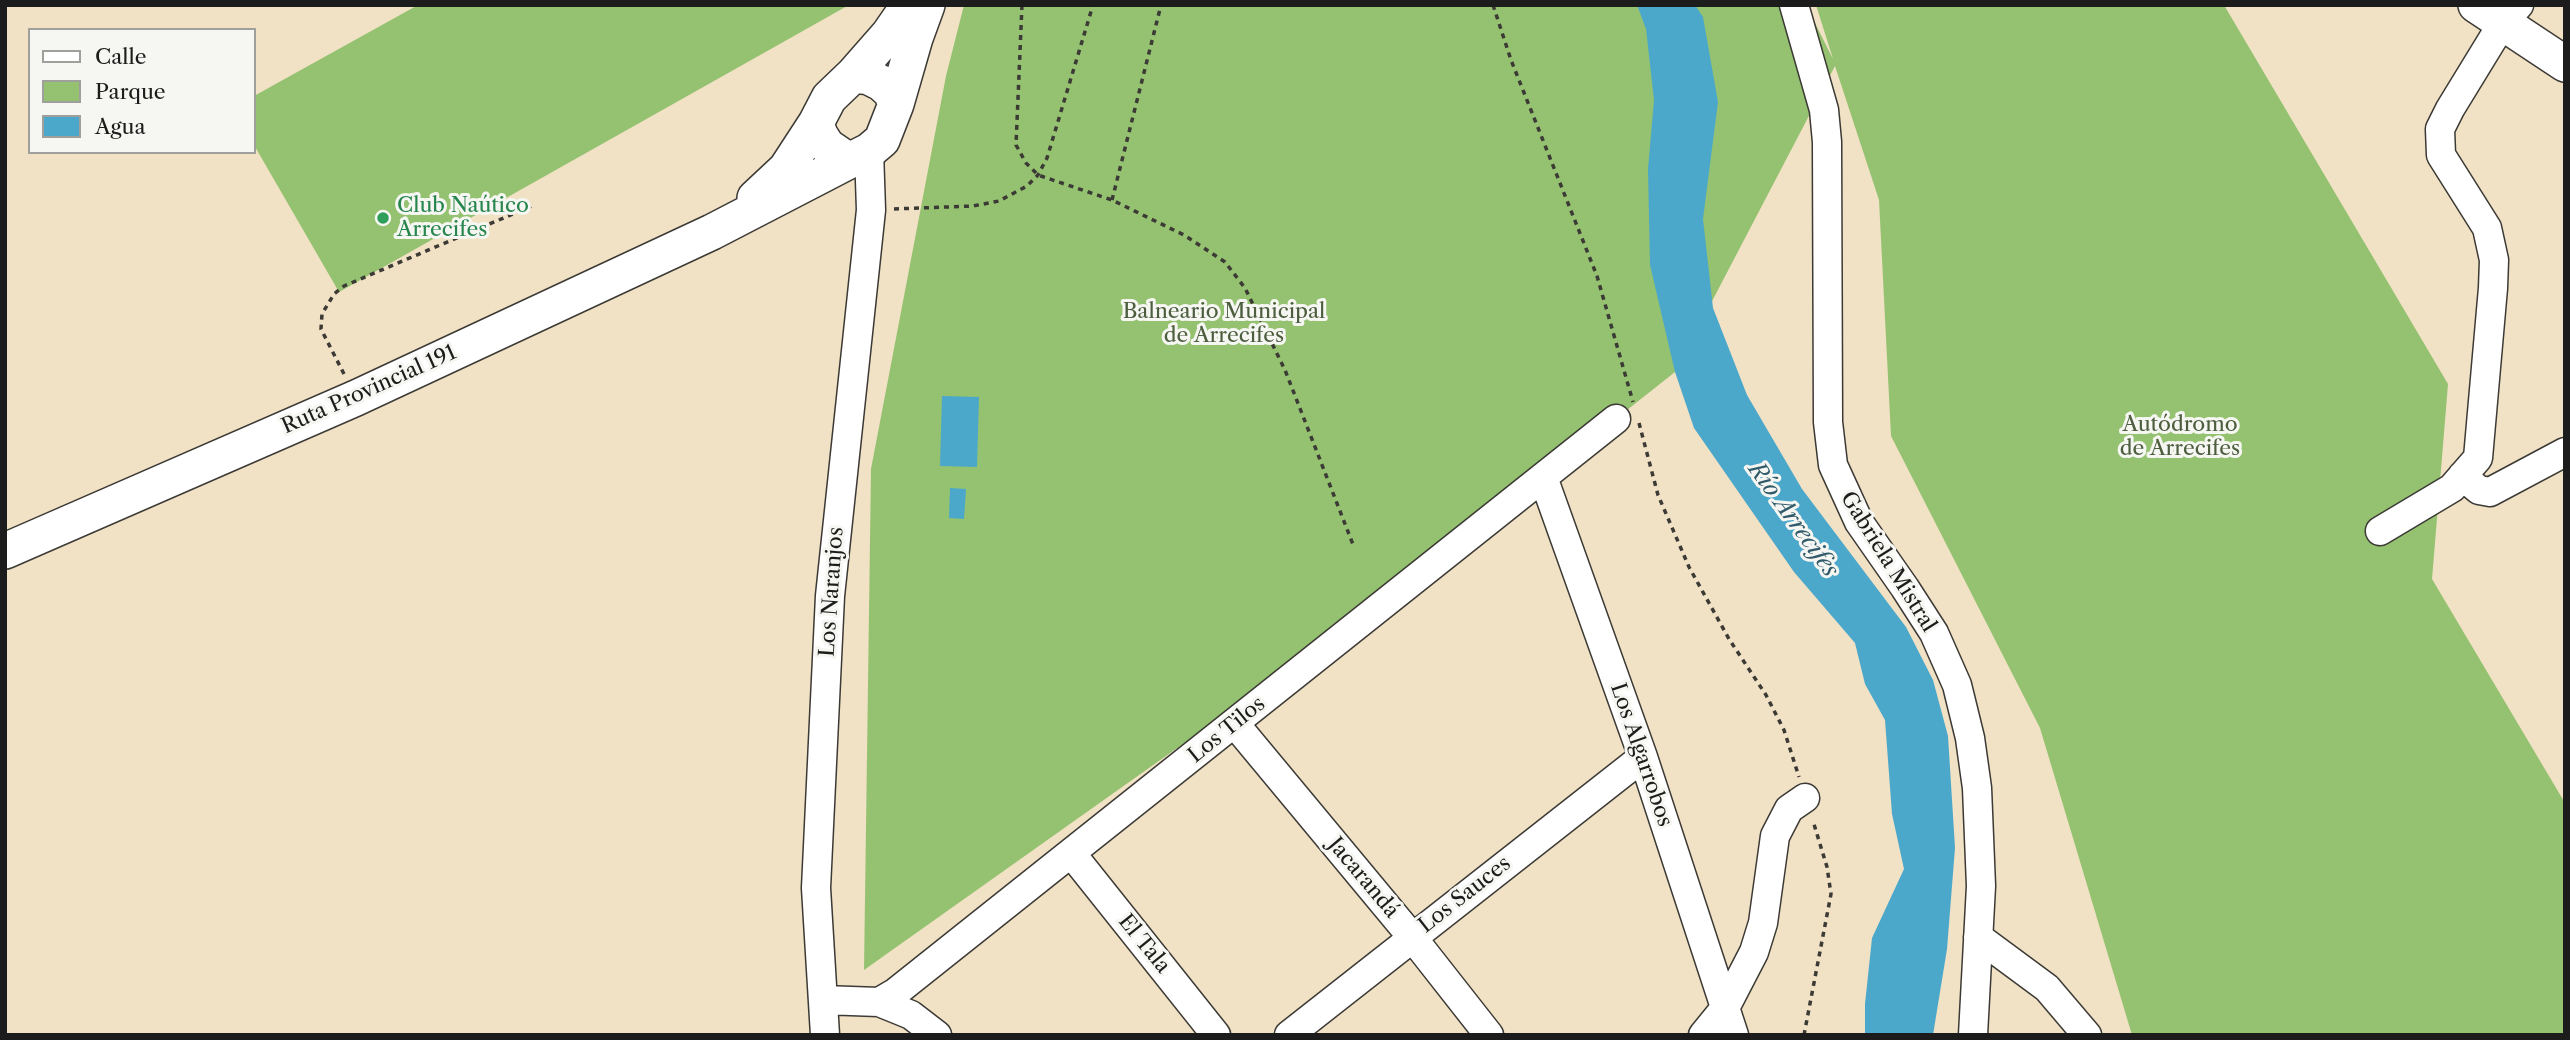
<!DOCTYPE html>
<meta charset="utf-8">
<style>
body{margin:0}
#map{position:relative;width:2570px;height:1040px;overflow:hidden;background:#f1e1c5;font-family:"Libre Caslon Text",serif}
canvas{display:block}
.frame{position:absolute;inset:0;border:7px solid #1c1c1c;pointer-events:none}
.legend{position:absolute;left:28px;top:28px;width:228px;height:126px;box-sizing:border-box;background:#f6f6f2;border:2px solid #9f9f9c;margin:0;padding:9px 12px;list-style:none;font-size:21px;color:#1c1c1c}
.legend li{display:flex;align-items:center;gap:14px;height:35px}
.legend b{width:35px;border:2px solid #9f9f9c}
</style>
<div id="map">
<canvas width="2570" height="1040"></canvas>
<div class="frame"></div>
<ul class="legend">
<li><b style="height:9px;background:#fff"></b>Calle</li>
<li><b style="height:19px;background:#95c270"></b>Parque</li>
<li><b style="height:19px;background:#4ba8ca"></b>Agua</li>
</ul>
</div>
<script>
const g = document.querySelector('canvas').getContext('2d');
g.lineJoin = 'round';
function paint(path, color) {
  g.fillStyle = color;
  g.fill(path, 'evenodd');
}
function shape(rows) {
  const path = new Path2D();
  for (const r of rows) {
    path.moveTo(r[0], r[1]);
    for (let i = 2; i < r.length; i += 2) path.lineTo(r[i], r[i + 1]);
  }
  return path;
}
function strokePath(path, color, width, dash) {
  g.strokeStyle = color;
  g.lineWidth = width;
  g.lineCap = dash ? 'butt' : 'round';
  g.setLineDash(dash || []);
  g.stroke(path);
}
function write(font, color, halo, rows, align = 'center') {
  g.font = font + ' "Libre Caslon Text",serif';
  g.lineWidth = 6;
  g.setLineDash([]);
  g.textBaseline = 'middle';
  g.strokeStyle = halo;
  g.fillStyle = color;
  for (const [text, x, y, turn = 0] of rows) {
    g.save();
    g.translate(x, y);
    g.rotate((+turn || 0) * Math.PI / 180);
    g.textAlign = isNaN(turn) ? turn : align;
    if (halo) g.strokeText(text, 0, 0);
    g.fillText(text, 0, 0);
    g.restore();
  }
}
paint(shape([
 [418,5,849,5,339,292,254,145,254,96],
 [964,5,1806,5,1833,59,1816,5,2224,5,2448,384,2432,579,2565,803,2565,1035,2132,1035,2040,728,1891,436,1879,200,1835,66,1675,372,1400,590,864,970,871,469,946,76]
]), '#95c270');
paint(shape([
 [1637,5,1695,5,1703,17,1718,102,1703,219,1713,308,1747,395,1802,489,1906,627,1933,680,1948,736,1955,848,1947,949,1933,1035,1865,1035,1865,1004,1872,938,1904,869,1892,814,1885,720,1865,684,1855,643,1794,572,1694,428,1675,372,1650,265,1648,169,1654,100,1646,29],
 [942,396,979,397,977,467,940,466],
 [950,488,966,489,964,519,949,518]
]), '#4ba8ca');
const minor = shape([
 [1794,5,1824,110,1827,142,1828,422,1833,465,1859,522,1905,588,1934,633,1957,685,1970,738,1977,788,1981,886,1973,1035],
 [2462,476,2479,490,2490,492,2565,452],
 [1543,477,1643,757,1734,1035],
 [2380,531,2452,488,2478,458,2493,288,2494,260,2487,228,2441,155,2440,129,2450,109,2502,24,2519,5],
 [1235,724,1412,937,1489,1035],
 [1071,853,1216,1035],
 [1978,937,2047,988,2087,1035],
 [823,1000,879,1002,896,992,1616,419],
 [879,1002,911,1015,937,1035],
 [825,1035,816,888,830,596,871,210,869,151],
 [1289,1035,1643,757],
 [1703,1035,1725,1008,1754,952,1763,923,1775,836,1789,809,1805,798]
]);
const major = shape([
 [2476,5,2565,64],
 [853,75,869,77,881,83,891,92,896,104,882,140,869,151,849,161,827,146,820,135,816,123,829,98,853,75],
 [853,75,889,34,909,5],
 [896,104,915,38,927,5],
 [755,198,786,169,816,123],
 [5,551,356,398,712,232,849,161]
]);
strokePath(minor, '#3c3a35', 31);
strokePath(major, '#3c3a35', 38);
strokePath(shape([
 [1022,5,1016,145,1026,163,1038,175,1112,200,1184,235,1225,262,1245,288,1285,370,1354,547],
 [1493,5,1511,60,1597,276,1633,402],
 [1112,200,1161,5],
 [894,209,973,206,999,201,1027,186,1038,175,1047,158,1093,5],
 [344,374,321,329,322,314,334,294,344,286,534,205],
 [1639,423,1658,495,1689,567,1729,639,1766,695,1784,730,1799,777],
 [1804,1035,1831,894,1827,867,1813,821]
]), '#3c3a35', 3.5, [5, 5]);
strokePath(minor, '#fff', 28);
strokePath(major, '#fff', 35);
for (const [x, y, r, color] of [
 [383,218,7,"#2e9e5b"]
]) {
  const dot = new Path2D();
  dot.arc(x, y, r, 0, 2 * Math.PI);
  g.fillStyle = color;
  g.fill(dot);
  strokePath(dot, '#f6f6f2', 2.5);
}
write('21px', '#27864d', '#f6f6f2', [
 ["Club Naútico",397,206],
 ["Arrecifes",397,230]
], 'left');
write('21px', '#4c5e3e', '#f6f6f2', [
 ["Balneario Municipal",1224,312],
 ["de Arrecifes",1224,336],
 ["Autódromo",2180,425],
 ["de Arrecifes",2180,449]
]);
write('21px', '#1c1c1c', '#f6f6f2', [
 ["Ruta Provincial 191",369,390,-24],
 ["Gabriela Mistral",1888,562,58],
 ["Los Naranjos",832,592,-86],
 ["Los Tilos",1227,730,-39],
 ["Los Algarrobos",1641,755,71],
 ["Jacarandá",1363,878,50],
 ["Los Sauces",1465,895,-38],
 ["El Tala",1144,944,51]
]);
write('italic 23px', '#315b6a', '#f6f6f2', [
 ["Río Arrecifes",1793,520,54]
]);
</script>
